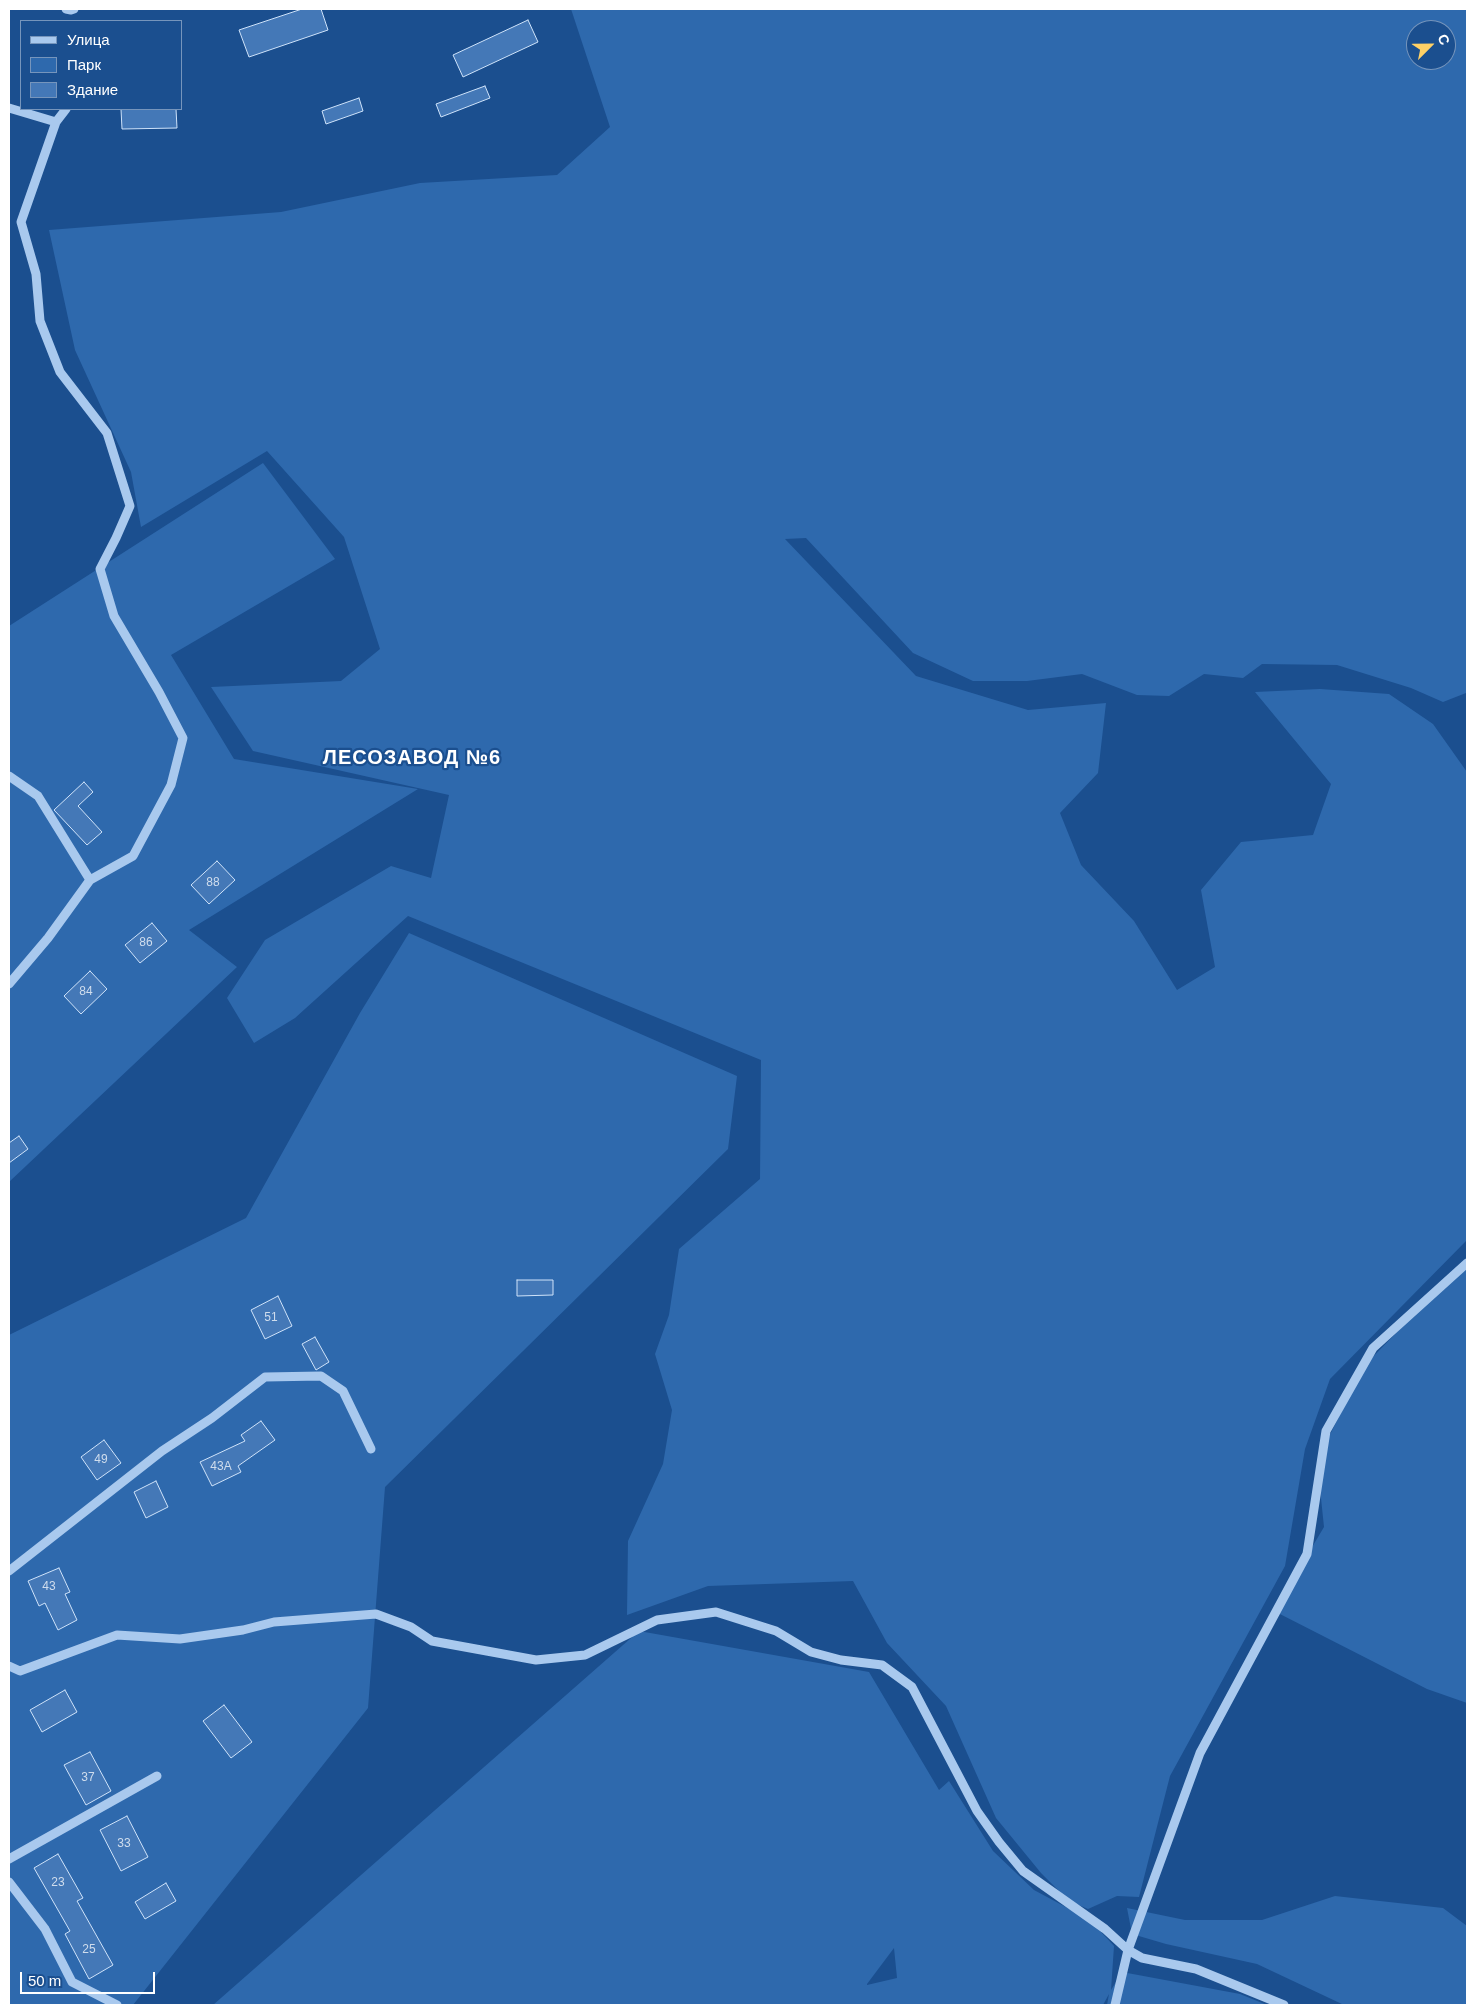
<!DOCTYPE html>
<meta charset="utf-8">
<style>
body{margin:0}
#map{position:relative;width:1476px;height:2014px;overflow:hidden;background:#1b4f8f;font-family:Arial,sans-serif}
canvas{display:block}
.frame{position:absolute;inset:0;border:10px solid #fff;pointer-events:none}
.legend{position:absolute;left:20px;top:20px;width:162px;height:90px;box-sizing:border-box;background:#1b4f8f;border:1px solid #7695bc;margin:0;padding:6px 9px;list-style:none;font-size:15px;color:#fff}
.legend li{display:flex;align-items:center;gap:10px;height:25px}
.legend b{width:25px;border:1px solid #7695bc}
.north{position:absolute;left:1406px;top:20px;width:50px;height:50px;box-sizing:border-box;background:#1b4f8f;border:1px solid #7695bc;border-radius:50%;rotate:67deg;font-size:14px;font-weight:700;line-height:20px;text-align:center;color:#fff}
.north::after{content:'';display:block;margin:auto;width:18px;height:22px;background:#ffd166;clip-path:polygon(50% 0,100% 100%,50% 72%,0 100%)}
.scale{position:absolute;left:20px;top:1972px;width:135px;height:22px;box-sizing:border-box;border:2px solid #fff;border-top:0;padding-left:6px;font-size:15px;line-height:18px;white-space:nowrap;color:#fff;-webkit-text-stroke:4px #1b4f8f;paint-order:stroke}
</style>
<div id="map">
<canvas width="1476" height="2014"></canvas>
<div class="frame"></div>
<ul class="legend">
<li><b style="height:6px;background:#a9c9ee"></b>Улица</li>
<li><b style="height:14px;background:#2e69ad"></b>Парк</li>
<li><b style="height:14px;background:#4478b7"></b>Здание</li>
</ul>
<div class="north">С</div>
<div class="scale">50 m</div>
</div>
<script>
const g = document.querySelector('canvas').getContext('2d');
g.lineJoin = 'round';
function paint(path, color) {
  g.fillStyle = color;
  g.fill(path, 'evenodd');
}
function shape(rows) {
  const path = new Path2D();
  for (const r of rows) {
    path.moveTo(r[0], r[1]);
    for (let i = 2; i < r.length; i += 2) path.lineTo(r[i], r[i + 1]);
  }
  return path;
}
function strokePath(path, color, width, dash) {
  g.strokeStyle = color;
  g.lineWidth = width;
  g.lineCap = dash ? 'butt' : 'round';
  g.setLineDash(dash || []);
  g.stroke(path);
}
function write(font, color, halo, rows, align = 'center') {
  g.font = font + ' Arial,sans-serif';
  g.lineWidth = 4.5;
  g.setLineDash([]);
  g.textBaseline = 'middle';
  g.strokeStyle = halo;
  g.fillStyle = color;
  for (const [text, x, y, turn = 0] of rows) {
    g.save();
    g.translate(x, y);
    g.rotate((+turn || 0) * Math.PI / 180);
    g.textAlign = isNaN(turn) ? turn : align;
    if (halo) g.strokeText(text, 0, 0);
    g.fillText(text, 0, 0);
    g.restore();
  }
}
paint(shape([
 [571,9,1467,9,1467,689,1466,693,1443,702,1411,688,1337,665,1262,664,1243,678,1204,674,1169,696,1137,695,1082,674,1027,681,973,681,913,653,806,538,785,539,916,676,1028,710,1106,703,1098,773,1060,813,1081,865,1134,921,1177,990,1215,967,1201,890,1241,842,1313,835,1331,784,1255,692,1320,689,1389,694,1433,724,1467,772,1467,1240,1330,1379,1305,1449,1285,1566,1170,1776,1139,1897,1117,1896,1088,1909,1074,1903,1062,1894,1041,1873,996,1818,946,1706,887,1643,853,1581,708,1586,627,1615,628,1541,663,1464,672,1410,655,1354,669,1315,679,1249,760,1179,761,1060,408,916,295,1018,254,1043,227,998,265,940,391,866,431,878,449,795,253,751,211,687,341,681,380,649,344,537,267,451,141,527,131,472,75,350,49,230,281,212,420,183,557,175,610,127],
 [1416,30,1446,30,1446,60,1416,60],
 [263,463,335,559,171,655,234,759,418,789,189,930,237,967,9,1182,9,626],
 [409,933,737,1076,728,1149,385,1487,368,1708,133,2005,9,2005,9,1335,246,1218,360,1013],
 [1467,1260,1467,1703,1427,1689,1274,1611,1324,1527,1317,1460,1366,1364],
 [639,1631,869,1672,939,1790,949,1781,993,1851,1034,1890,1090,1920,1114,1946,1111,1990,1122,1972,1240,1994,1267,2005,1107,2005,1109,1994,1103,2005,213,2005],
 [894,1948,897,1978,867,1985,867,1984],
 [1335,1896,1443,1908,1467,1926,1467,2005,1344,2005,1257,1964,1166,1944,1132,1934,1127,1908,1185,1920,1262,1920]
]), '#2e69ad');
const building = shape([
 [302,9,321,9,328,30,249,57,239,30,302,9],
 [528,20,538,42,463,77,453,55,528,20],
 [485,86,490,98,441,117,436,104,485,86],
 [359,98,363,111,326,124,322,111,359,98],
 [121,109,176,109,177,128,122,129,121,109],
 [84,782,93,792,78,806,102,832,87,845,54,810,84,782],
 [217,861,235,880,209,904,191,885,217,861],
 [152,923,167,941,140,963,125,945,152,923],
 [90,971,107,989,81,1014,64,996,90,971],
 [19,1136,28,1149,9,1163,9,1143,19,1136],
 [517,1280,553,1280,553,1295,517,1296,517,1280],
 [278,1296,292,1326,265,1339,251,1310,278,1296],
 [315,1337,329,1362,316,1370,302,1344,315,1337],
 [261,1421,275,1440,238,1466,241,1472,212,1486,200,1462,245,1441,241,1435,261,1421],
 [104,1440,121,1463,97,1480,81,1457,104,1440],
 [156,1481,168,1507,146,1518,134,1492,156,1481],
 [59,1568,70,1592,65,1594,77,1620,58,1630,45,1603,39,1606,28,1581,59,1568],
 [65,1690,77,1712,42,1732,30,1710,65,1690],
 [224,1705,252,1742,231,1758,203,1721,224,1705],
 [90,1752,111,1791,86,1805,64,1765,90,1752],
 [127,1816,148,1857,121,1871,100,1830,127,1816],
 [58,1854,83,1898,77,1901,113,1965,89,1979,65,1934,70,1931,34,1868,58,1854],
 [166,1883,176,1901,145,1919,135,1902,166,1883]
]);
paint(building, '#4478b7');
strokePath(building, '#cfe3fa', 1);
strokePath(shape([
 [66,9,71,10,74,9],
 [9,108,56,122],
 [9,776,38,796,90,880],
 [9,984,48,938,90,880,133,856,171,785,183,738,159,692,114,616,100,569,116,538,130,506,107,433,60,372,40,321,36,274,21,222,56,122,66,109],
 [9,1571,162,1451,212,1418,265,1377,321,1376,343,1391,371,1449],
 [9,1666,20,1671,117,1635,180,1639,243,1630,274,1622,376,1614,411,1627,432,1641,536,1660,585,1655,657,1620,716,1612,776,1631,811,1652,841,1660,882,1665,912,1687,977,1811,999,1842,1023,1871,1105,1929,1128,1950,1142,1958,1196,1969,1284,2005],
 [9,1859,157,1776],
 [9,1882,45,1929,72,1982,117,2005],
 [1115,2005,1128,1950,1200,1753,1307,1554,1326,1431,1373,1348,1467,1263]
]), '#a9c9ee', 9);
write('12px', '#d0dded', null, [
 ["88",213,883],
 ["86",146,943],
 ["84",86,992],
 ["51",271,1318],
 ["49",101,1460],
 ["43А",221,1467],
 ["43",49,1587],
 ["37",88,1778],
 ["33",124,1844],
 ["23",58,1883],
 ["25",89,1950]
]);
g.letterSpacing = '1px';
write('bold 20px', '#fff', '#1b4f8f', [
 ["ЛЕСОЗАВОД №6",412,758]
]);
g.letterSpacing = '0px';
</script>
